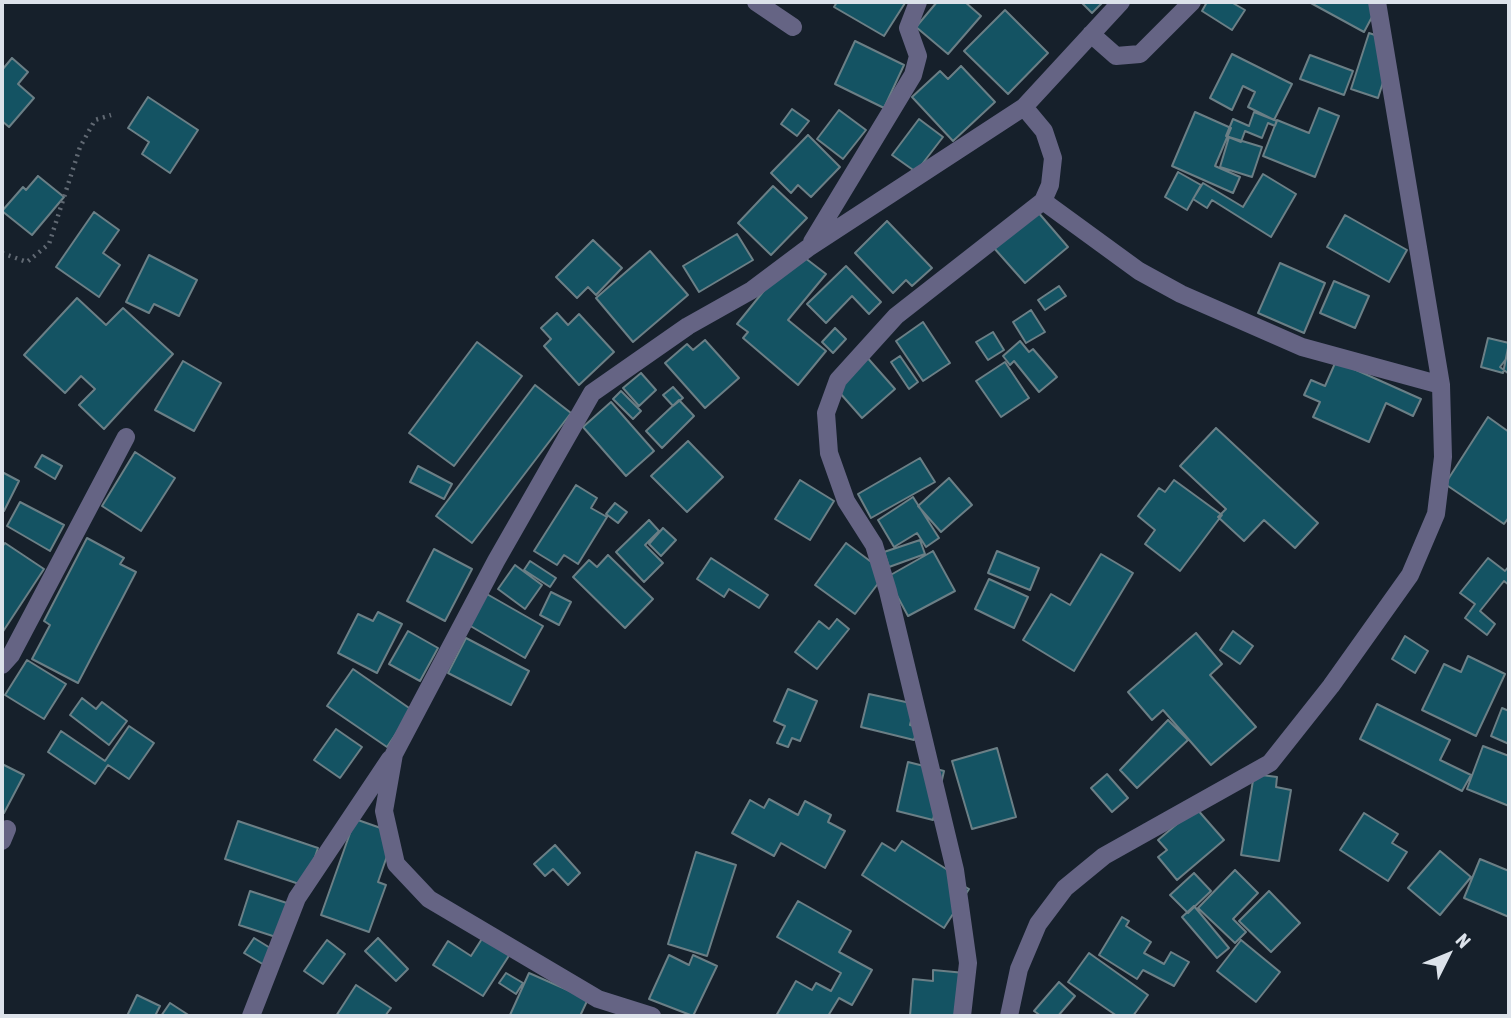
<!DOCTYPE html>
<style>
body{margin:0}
#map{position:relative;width:1511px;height:1018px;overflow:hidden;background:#16202b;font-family:"Asap Condensed",sans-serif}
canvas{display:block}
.frame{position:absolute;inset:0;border:4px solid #dce2ea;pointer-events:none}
.north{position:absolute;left:1413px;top:920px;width:70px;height:70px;-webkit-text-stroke:5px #16202b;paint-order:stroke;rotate:47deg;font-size:19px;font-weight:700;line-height:28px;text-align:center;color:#dce2ea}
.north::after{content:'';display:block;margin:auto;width:24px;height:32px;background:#dce2ea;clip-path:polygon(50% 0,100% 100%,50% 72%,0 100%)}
</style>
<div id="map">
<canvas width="1511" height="1018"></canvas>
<div class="frame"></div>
<div class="north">N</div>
</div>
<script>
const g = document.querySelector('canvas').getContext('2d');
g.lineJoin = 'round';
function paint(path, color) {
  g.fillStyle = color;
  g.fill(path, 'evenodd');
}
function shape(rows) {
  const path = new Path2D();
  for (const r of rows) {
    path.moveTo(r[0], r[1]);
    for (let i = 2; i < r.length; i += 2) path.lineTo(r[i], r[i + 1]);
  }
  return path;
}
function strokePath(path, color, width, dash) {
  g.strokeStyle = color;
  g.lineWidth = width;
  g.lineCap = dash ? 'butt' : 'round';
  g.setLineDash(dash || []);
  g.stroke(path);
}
const building = shape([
 [837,2,903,2,905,3,884,36,834,7,837,2],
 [937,2,965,2,981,16,948,54,916,27,937,2],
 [1081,2,1103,2,1092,13,1081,2],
 [1207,2,1231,2,1245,10,1232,30,1202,11,1207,2],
 [1309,2,1380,2,1364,32,1309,2],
 [1005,10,1048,53,1008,94,964,51,1005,10],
 [1369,33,1381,37,1392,54,1378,98,1351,89,1369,33],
 [855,41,904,65,884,108,835,84,855,41],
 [1232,54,1292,84,1274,120,1248,107,1255,92,1243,86,1232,110,1210,98,1232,54],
 [1310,55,1353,71,1344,95,1300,79,1310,55],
 [12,58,28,72,18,84,34,98,9,127,2,121,2,70,12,58],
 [961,66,995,102,953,141,912,97,940,71,948,79,961,66],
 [148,97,198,130,170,173,142,154,149,142,128,128,148,97],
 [1319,108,1339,116,1315,177,1263,156,1277,120,1309,133,1319,108],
 [792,109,809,121,797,136,781,124,792,109],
 [839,110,866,130,843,159,817,139,839,110],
 [1195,112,1231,128,1215,166,1240,177,1233,193,1172,166,1195,112],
 [1254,112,1277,121,1275,126,1268,123,1262,138,1245,131,1241,142,1226,136,1233,119,1249,126,1254,112],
 [919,119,943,137,916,172,892,155,919,119],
 [808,135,840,167,811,197,798,185,791,193,771,173,808,135],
 [1229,137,1262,147,1252,177,1220,167,1229,137],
 [1178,172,1201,185,1187,210,1165,197,1178,172],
 [1263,174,1296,194,1271,237,1212,200,1207,208,1193,199,1203,183,1243,207,1263,174],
 [38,176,64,197,32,235,2,211,23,187,26,190,38,176],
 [773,186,807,218,771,255,738,223,773,186],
 [1037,211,1068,247,1025,283,994,248,1037,211],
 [94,212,119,230,103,253,120,265,99,297,56,267,94,212],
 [1345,215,1407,250,1389,282,1327,247,1345,215],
 [887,221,932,268,912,286,906,280,893,293,855,253,887,221],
 [737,234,753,260,699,292,683,266,737,234],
 [593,240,622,268,596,295,588,287,577,298,556,277,593,240],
 [650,251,688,295,633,342,596,298,650,251],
 [796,251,826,274,788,320,826,351,798,385,743,338,748,332,737,324,796,251],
 [149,255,197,280,179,316,154,304,149,313,126,302,149,255],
 [1280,263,1325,283,1304,333,1258,313,1280,263],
 [846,266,881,302,869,314,852,296,826,323,807,304,846,266],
 [1334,281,1369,296,1355,328,1320,313,1334,281],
 [1059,286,1066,296,1045,310,1038,300,1059,286],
 [77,298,106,325,123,308,173,354,104,429,79,405,95,389,81,376,65,393,24,355,77,298],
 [1031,310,1045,332,1026,343,1013,322,1031,310],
 [557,313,568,325,579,314,614,352,579,385,544,346,551,339,541,328,557,313],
 [923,322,950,363,923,381,896,341,923,322],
 [835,328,846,339,833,353,822,342,835,328],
 [993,332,1004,350,988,360,976,342,993,332],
 [1488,338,1509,343,1503,373,1481,367,1488,338],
 [705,340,739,378,705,408,665,363,687,344,693,350,705,340],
 [1020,341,1029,352,1033,349,1057,377,1039,392,1014,361,1010,365,1003,356,1020,341],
 [477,342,522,376,454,466,409,433,477,342],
 [865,355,895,389,862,418,832,384,865,355],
 [1509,355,1509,374,1500,367,1509,355],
 [900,356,918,382,909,389,891,362,900,356],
 [183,361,221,383,194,431,155,410,183,361],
 [1336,361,1421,399,1413,416,1386,403,1369,442,1313,417,1320,402,1304,395,1311,380,1325,386,1336,361],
 [1005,362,1029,398,1001,417,976,381,1005,362],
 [641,373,656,390,639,406,623,388,641,373],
 [535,385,571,413,472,543,436,516,535,385],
 [673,387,683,398,673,406,663,395,673,387],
 [621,391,641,411,633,419,613,399,621,391],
 [679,400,694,416,662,448,646,431,679,400],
 [611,402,654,451,626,476,583,427,611,402],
 [1488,417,1509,432,1509,517,1504,524,1445,484,1488,417],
 [1216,428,1318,523,1295,548,1264,520,1244,541,1218,517,1226,509,1180,466,1216,428],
 [688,441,723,477,687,512,651,476,688,441],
 [135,452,175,478,141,531,102,506,135,452],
 [42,455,62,466,55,479,35,467,42,455],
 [920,458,935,482,871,518,858,494,920,458],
 [418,466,452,484,444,499,410,482,418,466],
 [2,472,19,481,4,511,2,510,2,472],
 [949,478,972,505,941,532,918,506,949,478],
 [800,480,834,501,810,540,775,519,800,480],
 [1174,480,1222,515,1180,571,1145,544,1155,530,1138,516,1159,488,1165,492,1174,480],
 [576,485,597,498,591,508,607,517,578,564,564,555,557,565,534,551,576,485],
 [913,497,939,538,926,547,917,533,894,547,878,520,913,497],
 [20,502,64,525,50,551,7,526,20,502],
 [615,503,627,512,618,523,606,514,615,503],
 [649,520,659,531,645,545,663,563,644,582,616,552,649,520],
 [663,528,676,540,661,556,649,544,663,528],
 [87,538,124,558,120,564,136,572,78,683,32,659,50,625,44,621,87,538],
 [920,540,925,554,889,567,884,552,920,540],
 [5,543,44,569,2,633,2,547,5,543],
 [846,543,886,573,855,614,815,585,846,543],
 [434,549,472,569,445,621,407,601,434,549],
 [933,551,955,591,908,616,887,577,933,551],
 [997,551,1039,568,1030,590,988,573,997,551],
 [1101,554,1133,573,1074,671,1023,640,1051,594,1070,605,1101,554],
 [608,555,653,599,625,628,573,577,589,560,597,567,608,555],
 [711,558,768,595,759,608,729,589,724,597,697,579,711,558],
 [1488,558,1505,571,1509,566,1509,585,1504,581,1480,611,1495,624,1487,635,1465,618,1475,604,1460,593,1488,558],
 [530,561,556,578,550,587,524,570,530,561],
 [515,565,542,585,525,609,498,589,515,565],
 [989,579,1028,597,1014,628,975,609,989,579],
 [551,592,571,602,559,625,540,615,551,592],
 [485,593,543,626,525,658,467,624,485,593],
 [378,612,402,624,377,673,338,653,358,614,373,621,378,612],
 [837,619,849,629,817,669,795,652,819,621,829,629,837,619],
 [408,631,438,648,420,681,389,664,408,631],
 [1233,631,1253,646,1240,664,1220,650,1233,631],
 [1196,633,1222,664,1210,675,1256,727,1211,765,1163,710,1152,720,1128,692,1196,633],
 [1405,636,1428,651,1415,673,1392,659,1405,636],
 [466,638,529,671,511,705,448,673,466,638],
 [1468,656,1505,674,1476,736,1422,710,1444,664,1461,672,1468,656],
 [27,660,66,684,44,719,5,695,27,660],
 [353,669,412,710,387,747,327,706,353,669],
 [788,689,817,701,800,741,792,738,788,747,777,743,785,726,774,721,788,689],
 [869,694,915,704,910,725,918,727,914,740,861,727,869,694],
 [82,698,96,709,102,702,127,721,109,745,70,715,82,698],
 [1377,704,1450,740,1440,760,1471,775,1462,791,1360,739,1377,704],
 [1502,708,1509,711,1509,744,1491,736,1502,708],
 [1168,720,1188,740,1137,788,1120,770,1168,720],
 [129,726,154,743,129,779,108,765,95,784,48,752,61,731,105,761,129,726],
 [336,729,362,747,340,778,314,760,336,729],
 [1483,746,1509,756,1509,806,1467,789,1483,746],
 [997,748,1016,817,972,829,952,761,997,748],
 [908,762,944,771,933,820,897,811,908,762],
 [2,764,24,775,4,813,2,812,2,764],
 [1107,774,1128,798,1112,812,1091,788,1107,774],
 [1254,774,1277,777,1276,787,1291,790,1279,861,1241,855,1254,774],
 [769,799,798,815,805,801,831,815,828,822,845,831,825,868,781,843,774,856,732,833,750,800,764,808,769,799],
 [1196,808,1224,840,1177,880,1158,857,1167,850,1158,840,1196,808],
 [1364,813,1398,834,1392,843,1407,852,1388,881,1340,850,1364,813],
 [355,819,395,833,378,882,386,885,369,932,321,915,355,819],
 [238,821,318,848,305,886,225,859,238,821],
 [902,841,954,874,951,879,969,889,944,928,862,875,882,843,895,851,902,841],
 [555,845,580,873,568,885,553,869,545,876,534,864,555,845],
 [1440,851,1471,877,1440,915,1408,888,1440,851],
 [696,852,736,865,707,956,668,944,696,852],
 [1480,859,1509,871,1509,917,1464,898,1480,859],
 [1235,870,1258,893,1233,919,1246,932,1235,943,1198,908,1235,870],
 [1194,873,1211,891,1188,913,1170,895,1194,873],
 [250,891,293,905,282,939,239,925,250,891],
 [1269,891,1300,923,1271,952,1239,921,1269,891],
 [798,901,851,931,839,952,872,970,852,1005,839,998,828,1016,776,1016,796,981,812,990,816,983,831,991,841,973,777,937,798,901],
 [1194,906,1229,948,1217,958,1182,917,1194,906],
 [1122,917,1129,921,1126,926,1151,942,1144,953,1164,964,1171,952,1189,962,1174,986,1143,970,1137,979,1099,955,1122,917],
 [485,934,512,951,483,996,433,965,448,941,471,956,485,934],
 [254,938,280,954,271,969,244,953,254,938],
 [378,938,408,969,396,981,365,951,378,938],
 [327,940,345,954,323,984,304,971,327,940],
 [1241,940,1280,972,1256,1002,1217,971,1241,940],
 [1089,953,1148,995,1133,1016,1117,1016,1068,982,1089,953],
 [669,955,689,965,693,955,717,966,693,1016,649,999,669,955],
 [933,970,965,973,966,1016,910,1016,913,979,933,981,933,970],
 [506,973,523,983,516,994,499,983,506,973],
 [529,973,588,999,580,1016,510,1015,529,973],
 [1059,982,1075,996,1058,1016,1041,1016,1034,1011,1059,982],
 [356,985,391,1008,385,1016,336,1016,356,985],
 [137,995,160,1006,155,1016,127,1016,137,995],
 [170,1003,190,1016,161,1016,170,1003]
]);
paint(building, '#145363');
strokePath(building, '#6b7f86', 2);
strokePath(shape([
 [2,253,27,262,49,244,80,147,95,120,111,115]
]), '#616973', 4.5, [2, 5]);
strokePath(shape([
 [756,2,793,27],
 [1091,34,1116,56,1140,54,1192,2],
 [1043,201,1139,271,1181,294,1302,347,1441,385],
 [812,242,913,75,918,56,908,28,918,2],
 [2,665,11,655,126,437],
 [2,841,7,829],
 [251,1016,297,898,390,759],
 [652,1016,598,999,429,899,396,864,384,811,394,754,496,561,592,393,688,326,752,290,808,248,1024,107,1121,2],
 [962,1016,968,963,955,870,888,591,874,545,846,501,829,453,826,413,838,380,896,316,1043,201,1050,185,1053,158,1044,131,1024,107],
 [1009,1016,1019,969,1038,924,1065,888,1104,856,1270,763,1331,686,1410,575,1436,514,1443,457,1441,385,1377,2]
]), '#656484', 18);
</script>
